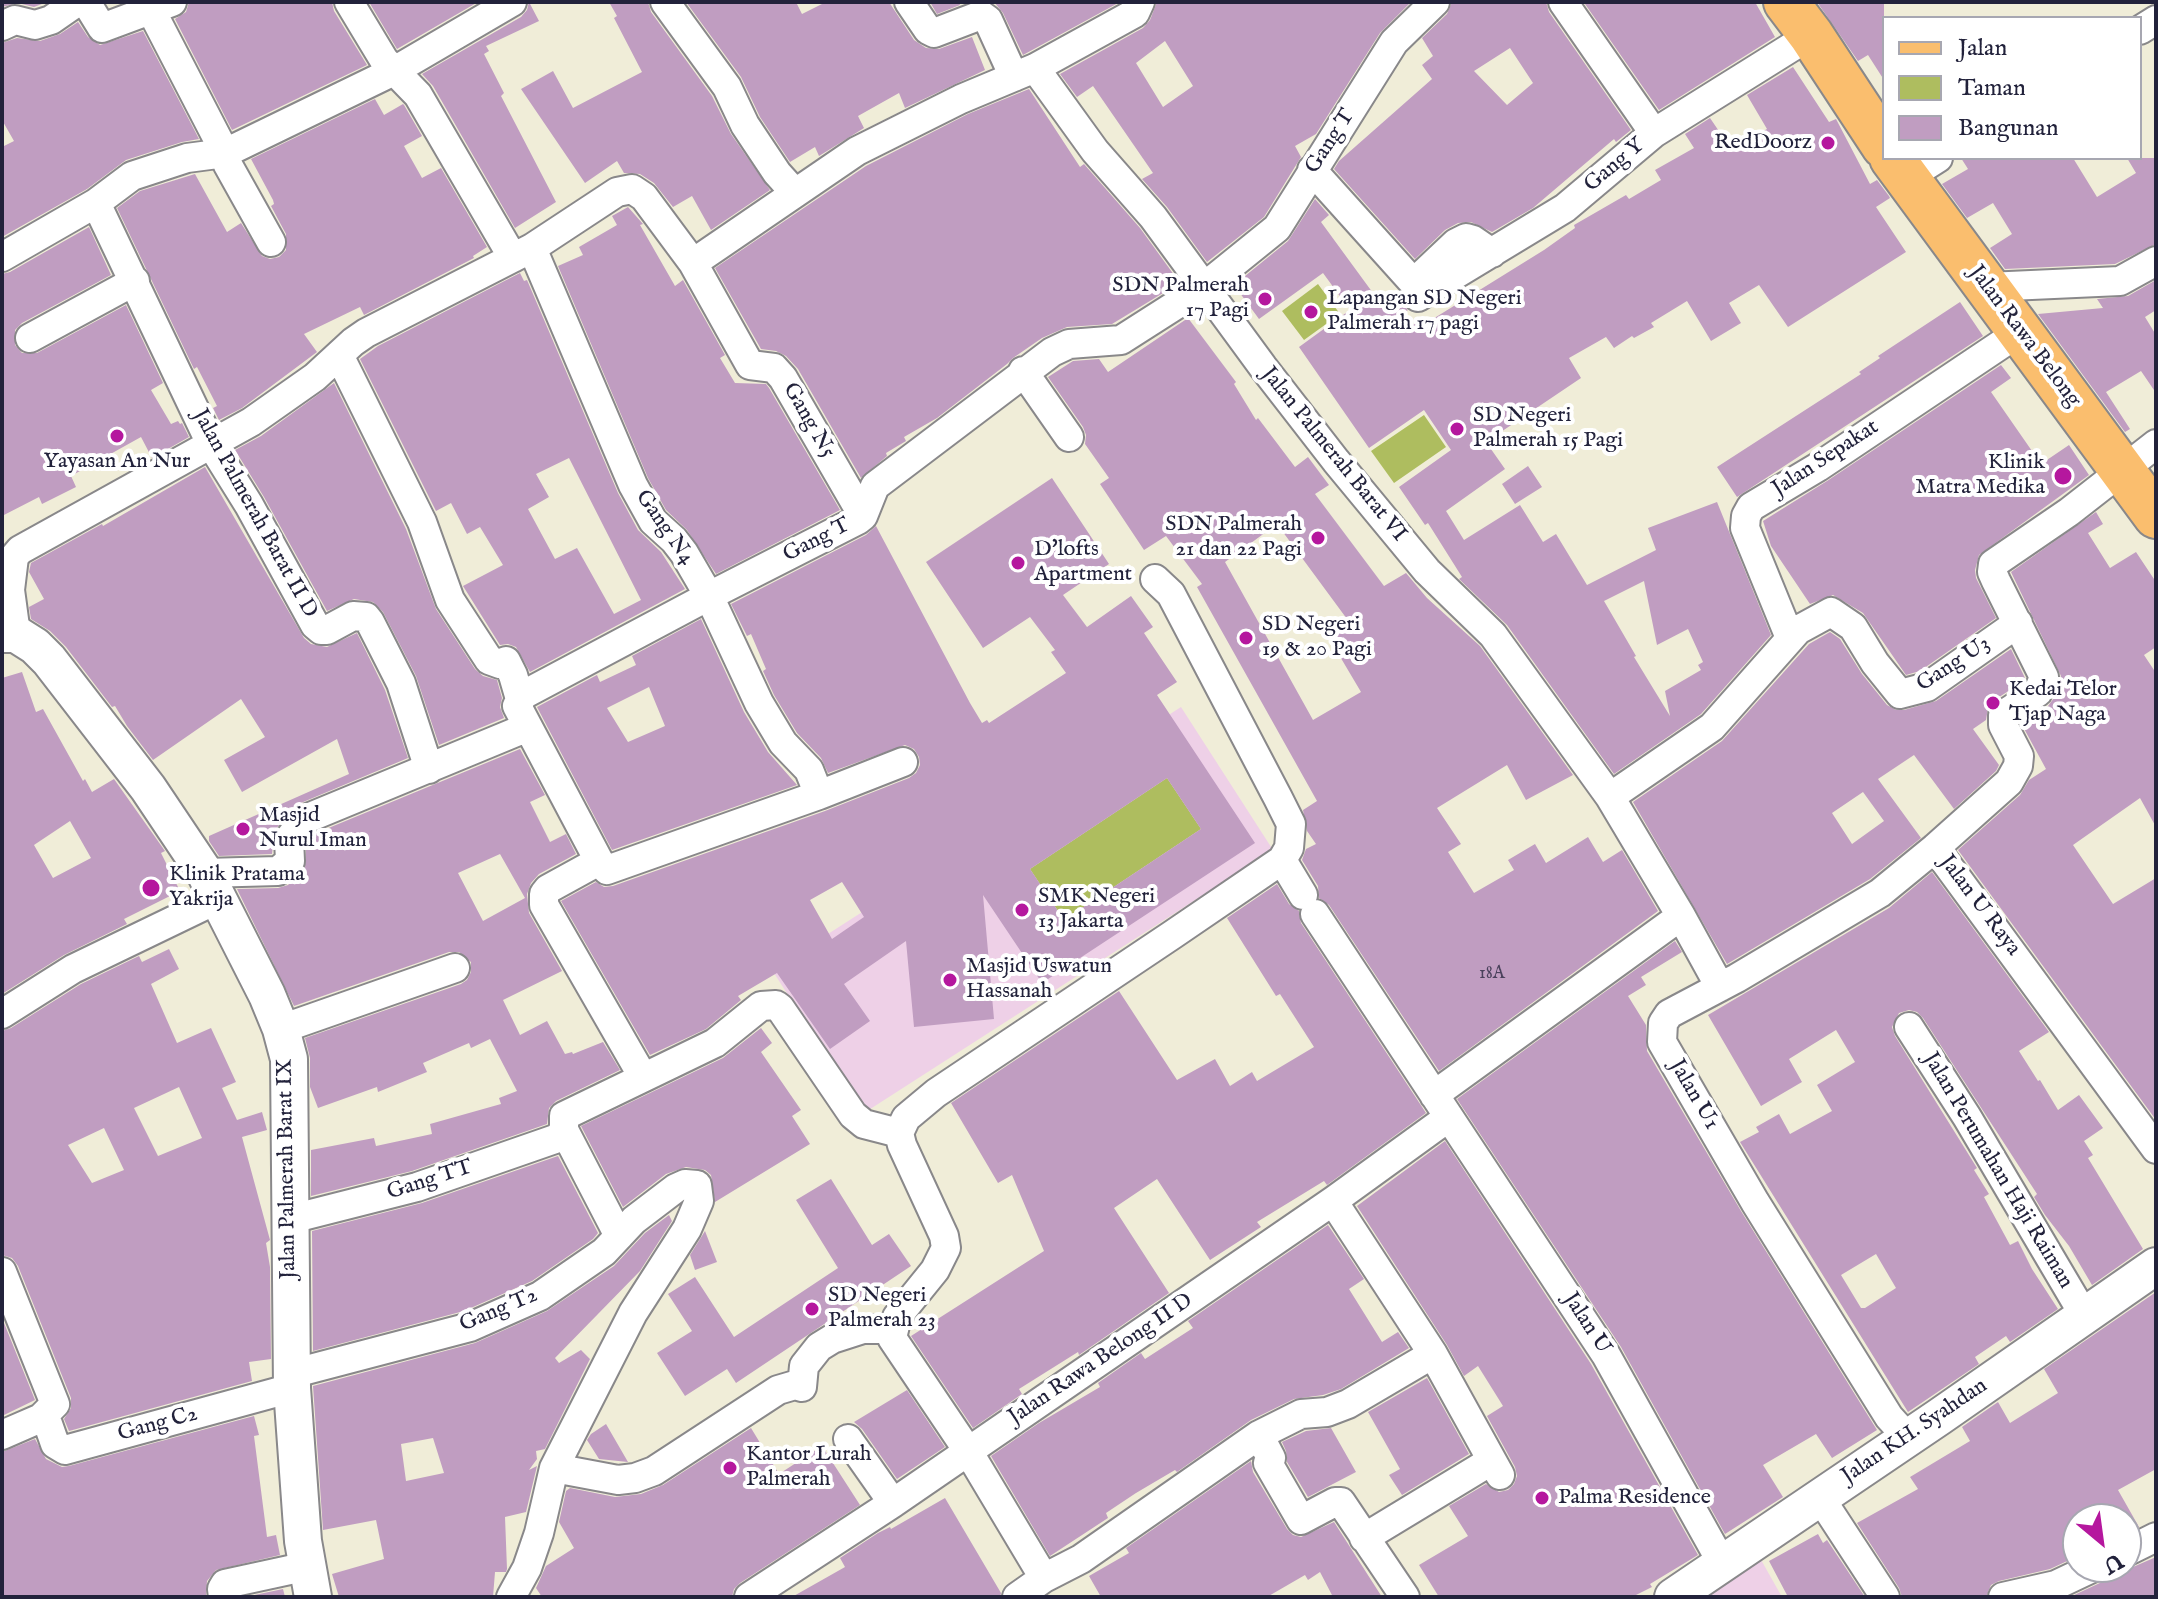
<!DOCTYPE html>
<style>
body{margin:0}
#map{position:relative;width:2158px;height:1599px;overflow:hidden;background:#f0edd8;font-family:"IM FELL English",serif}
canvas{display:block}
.frame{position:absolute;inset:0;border:4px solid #22223b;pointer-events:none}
.legend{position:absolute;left:1882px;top:16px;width:260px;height:144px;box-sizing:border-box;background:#fff;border:2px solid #a7a7b1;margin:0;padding:10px 14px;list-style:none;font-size:24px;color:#22223b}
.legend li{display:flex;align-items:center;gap:16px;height:40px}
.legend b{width:40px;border:2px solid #a7a7b1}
.north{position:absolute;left:2062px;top:1503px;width:80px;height:80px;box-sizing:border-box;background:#fff;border:2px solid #a7a7b1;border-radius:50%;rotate:151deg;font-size:22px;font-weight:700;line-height:32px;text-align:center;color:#22223b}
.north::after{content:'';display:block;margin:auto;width:28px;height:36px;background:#b5179e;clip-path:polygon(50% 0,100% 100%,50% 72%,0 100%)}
</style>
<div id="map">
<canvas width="2158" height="1599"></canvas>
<div class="frame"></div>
<ul class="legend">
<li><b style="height:10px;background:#fabe6e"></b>Jalan</li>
<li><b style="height:22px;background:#aebd5f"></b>Taman</li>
<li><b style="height:22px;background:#c09dc1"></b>Bangunan</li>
</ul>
<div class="north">U</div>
</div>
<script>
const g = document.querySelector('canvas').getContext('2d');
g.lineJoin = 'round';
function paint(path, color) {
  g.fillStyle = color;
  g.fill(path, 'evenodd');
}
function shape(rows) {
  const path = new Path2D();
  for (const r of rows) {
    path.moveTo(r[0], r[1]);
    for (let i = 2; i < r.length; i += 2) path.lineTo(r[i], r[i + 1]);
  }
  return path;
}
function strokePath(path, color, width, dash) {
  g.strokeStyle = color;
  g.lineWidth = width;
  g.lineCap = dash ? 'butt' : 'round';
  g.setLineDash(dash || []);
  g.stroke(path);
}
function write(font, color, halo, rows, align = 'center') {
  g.font = font + ' "IM FELL English",serif';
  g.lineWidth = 8;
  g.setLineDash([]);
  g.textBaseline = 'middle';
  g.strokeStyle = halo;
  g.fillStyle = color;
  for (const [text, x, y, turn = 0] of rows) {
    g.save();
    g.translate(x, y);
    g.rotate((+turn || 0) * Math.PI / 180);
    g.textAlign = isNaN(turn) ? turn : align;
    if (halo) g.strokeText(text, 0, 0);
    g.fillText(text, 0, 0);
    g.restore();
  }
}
paint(shape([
 [1181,707,1273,850,864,1113,772,970],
 [1760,1558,1782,1597,1703,1597]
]), '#eed0e7');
paint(shape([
 [1318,284,1340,314,1304,340,1282,311],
 [1424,415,1446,447,1394,483,1371,451],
 [1167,778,1201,829,1064,920,1030,869]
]), '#aebd5f');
paint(shape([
 [2,2,47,2,34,7,18,3,2,7],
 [189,2,332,2,334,11,367,65,232,130,175,19,186,12],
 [369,2,478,2,397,49],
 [529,2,539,21,486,46,489,51,484,54,504,93,501,96,556,202,515,228,433,86,422,74,521,17,527,10],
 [609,2,648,2,651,12,712,96,731,134,770,190,711,230,692,196,673,207,654,183,640,174,624,173,617,161,585,183,521,89,553,71,573,108,642,72,614,18,617,16],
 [686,2,796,2,802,14,826,2,889,2,914,40,926,48,939,49,972,37,985,70,905,108,899,93,858,116,864,128,819,156,815,147,790,162,760,117,741,77],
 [930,2,959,2,960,5,937,14],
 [994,2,1120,2,1023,55,1003,13],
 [1157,2,1411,2,1380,33,1316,134,1295,146,1301,157,1264,217,1207,262,1167,207,1142,179,1153,173,1093,86,1077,97,1060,74,1143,28,1150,20],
 [1165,41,1193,86,1163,107,1136,63],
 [1452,2,1546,2,1549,12,1631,130,1616,142,1614,139,1533,208,1492,232,1471,222,1458,223,1445,230,1415,259,1334,169,1339,161,1432,79,1422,65,1433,56,1422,38,1447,14],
 [1510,48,1533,83,1507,105,1474,71],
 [1589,2,1755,2,1775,37,1659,110,1585,4],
 [1817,2,1884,2,1884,80,1868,55,1858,61],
 [78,22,88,37,100,45,143,31,199,139,182,142,126,160,87,189,2,237,2,147,14,141,2,120,2,43,17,38,40,41,60,34],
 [1793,67,1829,122,1836,119,1870,184,1877,180,1889,196,1890,198,1876,207,1906,252,1788,327,1759,285,1729,303,1741,323,1711,341,1687,301,1651,323,1654,327,1634,338,1632,336,1614,348,1606,337,1569,358,1581,378,1486,442,1505,469,1446,511,1464,540,1520,505,1543,542,1556,534,1587,585,1656,550,1648,528,1717,502,1771,635,1701,714,1614,774,1507,625,1459,579,1462,577,1428,523,1425,525,1399,487,1451,450,1424,410,1369,448,1299,347,1350,310,1323,273,1259,319,1234,285,1288,241,1315,199,1329,215,1321,222,1381,304,1398,291,1402,294,1403,305,1408,310,1403,314,1411,326,1425,318,1428,322,1544,250,1575,228,1574,225,1626,195,1629,199,1661,180,1655,170,1694,148,1685,134,1710,118,1725,140,1729,137,1734,147,1767,129,1747,95],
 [1644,581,1657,645,1688,629,1703,662,1698,665,1701,670,1665,691,1670,716,1634,657,1636,656,1604,601],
 [1029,89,1080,167,1084,164,1140,228,1177,279,1166,287,1168,290,1112,324,1067,327,1042,338,1013,358,1007,364,937,418,904,437,906,441,886,453,887,456,861,478,798,369,786,356,776,351,761,349,715,268,866,166,968,114],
 [375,99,384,115,403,104,404,105,422,136,404,146,422,178,441,168,487,247,473,256,474,258,364,315,360,307,304,334,317,352,242,408,219,420,213,408,217,406,197,367,194,369,117,208,140,191,195,174,227,232,241,223,262,256,270,259,279,257,286,250,286,234,271,206,274,204,273,200,251,159],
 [1961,158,2073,158,2097,197,2136,173,2127,158,2156,158,2156,244,2115,264,2005,269,1990,248,2012,234,1993,203,1967,218,1942,184,1968,169],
 [628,207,643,224,640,225,675,286,683,280,725,355,720,358,735,383,766,384,769,388,840,510,716,574,687,530,666,510,648,478,558,266,583,255,579,247,617,225,612,216],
 [89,227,111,275,22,323,15,330,15,345,22,353,37,353,126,305,163,383,151,390,171,424,178,421,180,424,182,423,189,437,152,458,141,437,71,476,76,487,42,504,39,497,2,516,2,274,10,272],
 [520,273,524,281,527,280,618,493,638,530,661,552,685,589,530,672,516,647,508,644,500,645,463,586,503,565,480,527,467,534,451,503,436,511,360,359,378,346],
 [569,458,641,600,614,614,577,548,555,559,528,509,549,497,536,474],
 [2156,280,2156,310,2145,317,2156,335,2156,393,2141,371,2106,392,2130,429,2125,432,2038,314,2103,308,2097,299,2128,296],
 [1960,302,1983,336,1737,497,1717,467,1861,374,1859,372,1880,358,1878,356],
 [1188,318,1236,382,1234,384,1256,420,1258,418,1295,467,1308,457,1329,485,1315,494,1384,586,1406,573,1427,598,1480,646,1573,775,1526,800,1507,765,1437,808,1461,844,1448,852,1474,893,1514,870,1508,860,1535,844,1546,863,1588,837,1603,862,1622,850,1658,911,1439,1071,1329,905,1319,898,1318,886,1302,860,1306,849,1316,844,1307,831,1303,810,1317,801,1197,587,1202,584,1166,536,1144,550,1100,484,1109,478,1085,444,1086,435,1083,427,1048,377,1073,361,1099,359,1108,372],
 [1277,524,1347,619,1345,620,1348,626,1329,638,1361,692,1313,720,1225,562],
 [2001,365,2011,378,1991,392,2041,464,2069,445,2089,475,1979,555,1975,570,1976,578,1996,618,1920,671,1906,675,1863,613,1833,595,1810,604,1771,546,1763,521,1827,481],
 [334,383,406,529,436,609,475,669,483,676,497,680,502,698,500,707,504,718,439,745,416,676,383,612,373,602,354,599,327,611,264,497,235,450,261,436],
 [1528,466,1542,487,1515,504,1502,484],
 [205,467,304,638,311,644,327,647,357,633,385,690,408,758,296,805,275,830,272,854,219,856,209,841,209,836,349,774,337,739,242,792,224,760,265,737,241,699,153,760,127,726,115,706,112,707,66,647,50,631,31,619,29,607,44,599,29,572,31,563,102,524,103,526],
 [1052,478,1109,564,1063,595,1087,627,1131,596,1153,627,1144,633,1177,682,1157,695,1255,843,1042,983,983,895,994,1019,914,1027,906,941,844,984,870,1021,830,1049,777,973,738,996,741,1000,706,1029,650,1055,561,901,596,882,604,887,613,886,825,811,909,778,916,773,920,765,919,757,914,749,905,745,828,773,821,758,797,733,774,695,763,671,766,669,751,634,747,636,731,604,866,535,876,526,970,703,982,723,987,720,989,723,1066,673,1051,652,1055,650,1030,617,983,648,926,562],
 [1167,778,1201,829,1064,920,1030,869],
 [842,882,864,917,832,939,810,900],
 [2096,512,2103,524,2088,533,2110,568,2136,552,2156,582,2156,647,2144,655,2156,673,2156,827,2140,798,2073,845,2113,904,2156,878,2156,1120,1958,850,2020,795,2029,780,2046,769,2021,723,2048,706,2054,698,2061,676,2011,572],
 [701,619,744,712,768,752,797,785,612,850,537,707,597,675,600,682,636,665,632,656],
 [649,687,665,726,628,742,607,708],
 [1830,632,1840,639,1862,674,1887,705,1896,710,1904,710,1936,701,2011,649,2025,678,2024,681,1993,701,1988,708,1986,720,1973,729,1999,765,1996,771,1954,809,1914,755,1878,779,1921,838,1870,879,1727,964,1633,802,1722,741,1809,644],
 [1863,792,1884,821,1852,844,1832,813],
 [22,672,36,712,43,709,83,781,85,779,92,792,114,779,165,851,161,853,180,891,124,919,127,924,64,955,2,994,2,678],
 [70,821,91,858,53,878,34,845],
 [520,749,545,795,530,802,550,842,566,834,576,854,539,874,531,883,527,894,529,913,562,971,503,1000,520,1035,547,1021,565,1054,572,1052,573,1054,603,1042,620,1070,556,1101,549,1108,547,1124,412,1171,311,1196,311,1150,374,1138,376,1146,432,1134,430,1124,501,1104,499,1098,517,1091,490,1039,471,1048,469,1043,423,1063,427,1072,378,1092,377,1087,318,1108,310,1087,310,1058,305,1038,461,984,467,980,471,972,471,962,459,952,449,952,294,1006,237,889,278,888,288,885,305,868,306,844,314,834],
 [500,854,525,898,483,921,458,873],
 [1932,872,2049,1032,2019,1051,2038,1081,2040,1080,2058,1110,2079,1095,2103,1128,2084,1141,2093,1155,2088,1158,2143,1249,2092,1285,2069,1246,2045,1215,2034,1197,2037,1194,1923,1018,1917,1012,1909,1010,1899,1013,1892,1027,1895,1036,1977,1168,1974,1170,1989,1194,1984,1197,2010,1245,2018,1241,2032,1269,2058,1309,2010,1342,2006,1336,1975,1357,1979,1364,1908,1412,1740,1142,1759,1132,1756,1127,1779,1114,1790,1134,1832,1111,1817,1085,1855,1062,1836,1030,1789,1059,1802,1082,1761,1106,1708,1015,1889,908],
 [1876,1254,1896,1288,1865,1308,1861,1308,1841,1275],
 [1277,884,1289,904,1299,911,1301,923,1426,1113,1327,1185,1324,1181,1257,1222,1261,1227,1210,1260,1157,1179,1114,1208,1169,1293,1079,1355,1078,1352,1019,1389,1022,1394,973,1428,911,1336,1044,1251,1012,1175,998,1183,951,1103,1119,991,1177,1080,1215,1059,1230,1086,1252,1072,1257,1081,1314,1047,1280,994,1276,996,1227,918],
 [1675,941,1682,952,1641,977,1646,985,1628,996,1646,1025,1647,1051,1741,1211,1877,1430,1832,1458,1816,1434,1763,1465,1783,1497,1725,1534,1621,1347,1457,1099],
 [169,949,179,969,151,984,177,1043,211,1028,236,1082,222,1088,237,1120,262,1112,267,1130,242,1137,270,1240,266,1243,270,1267,271,1359,249,1362,252,1381,69,1431,64,1419,71,1408,71,1398,18,1266,12,1258,2,1255,2,1031,11,1028,81,984,139,956,142,962],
 [179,1087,202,1138,158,1156,134,1108],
 [104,1128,124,1170,92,1183,68,1145],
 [761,1028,772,1043,761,1052,801,1110,792,1116,810,1144,715,1202,711,1175,705,1170,686,1167,666,1174,623,1207,581,1126,723,1058],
 [1445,1141,1591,1364,1698,1555,1650,1584,1652,1587,1632,1597,1439,1597,1419,1565,1468,1536,1449,1506,1486,1484,1499,1492,1508,1490,1514,1484,1517,1476,1515,1467,1487,1416,1503,1406,1478,1366,1464,1376,1447,1345,1357,1206],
 [558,1156,598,1233,593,1239,532,1281,464,1311,313,1351,312,1231,422,1203],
 [831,1179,872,1245,889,1234,911,1266,736,1383,727,1369,685,1396,657,1353,692,1331,668,1294,695,1277,734,1337,838,1268,796,1200],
 [669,1215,672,1221,640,1271,555,1358,559,1363,581,1350,590,1359,545,1449,536,1451,537,1459,529,1470,537,1466,526,1512,505,1517,507,1569,506,1572,495,1572,493,1597,339,1597,332,1574,384,1559,376,1520,323,1530,313,1386,475,1343,547,1311,614,1266,645,1233],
 [433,1438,444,1473,406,1481,401,1444],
 [1328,1225,1364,1279,1349,1289,1382,1342,1398,1332,1409,1348,1341,1389,1323,1395,1294,1399,1251,1420,1177,1472,1175,1470,1136,1493,1106,1513,1108,1518,1050,1556,991,1456,1039,1423,1100,1387,1098,1383,1141,1353,1145,1359,1193,1328,1188,1321],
 [705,1231,717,1262,695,1270,690,1255],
 [2156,1292,2156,1469,2118,1490,2139,1527,2126,1533,2126,1519,2078,1519,2078,1556,2050,1569,1999,1581,1991,1585,1986,1597,1902,1597,1899,1588,1857,1523,1918,1489,1910,1477,1970,1441,1962,1427,1998,1402,2010,1423,2058,1393,2044,1369],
 [2,1318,35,1400,2,1416],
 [1427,1378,1469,1454,1402,1495,1389,1475,1400,1469,1368,1412],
 [907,1390,945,1447,897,1479,862,1429,854,1422],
 [254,1416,259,1435,254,1436,267,1537,276,1535,280,1555,216,1570,207,1581,206,1597,2,1597,2,1452,35,1439,46,1459,62,1467,69,1466],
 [606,1424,628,1462,599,1459,587,1440,591,1434],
 [751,1428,779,1474,822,1446,860,1505,740,1583,734,1589,732,1597,542,1597,536,1588,546,1566,574,1548,559,1522,566,1491,570,1488,615,1497,641,1494,663,1485],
 [1331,1428,1356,1472,1308,1497,1287,1462,1286,1451,1282,1442,1306,1431],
 [1251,1461,1253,1472,1287,1529,1293,1535,1301,1537,1334,1522,1382,1597,1333,1597,1320,1572,1308,1580,1305,1575,1267,1597,1101,1597,1089,1576,1129,1553,1126,1548],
 [945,1498,1001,1593,1000,1597,792,1597,845,1567,840,1558,878,1533,890,1527,891,1529],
 [1818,1534,1823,1543,1827,1540,1865,1597,1788,1597,1769,1561],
 [2156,1557,2156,1597,2070,1597,2102,1582,2108,1576,2111,1567,2133,1567],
 [283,1589,285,1597,245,1597]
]), '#c09dc1');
const minor = shape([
 [86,2,102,28,172,2],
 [349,2,384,60,418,95,513,258],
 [665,2,727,87,745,125,777,173,795,193],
 [909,2,928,30,934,33,981,15,988,20,1014,77],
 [1563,2,1654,133],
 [151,10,225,153,228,165,271,242],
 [2,26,15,20,35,25,51,20,77,2],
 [2140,30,2156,20],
 [1035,68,1095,151,1153,217,1263,367,1336,461,1427,571,1493,635,1610,797,1681,916,1434,1095],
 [1312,170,1411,280,1420,277,1456,243,1466,238,1473,240,1492,253],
 [1905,179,1938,158],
 [96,203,211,444,249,505,315,625,321,630,327,630,353,616,366,617,370,622,401,683,429,769],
 [532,248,633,485,653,521,674,540,684,553,709,596,759,703,783,743,809,770,819,795],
 [2,257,96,203,132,176,187,158,225,153,394,71,512,2],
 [693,263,857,151,961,99,1035,68,1135,13,1140,2],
 [1987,287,2120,281,2156,261],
 [1418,297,1565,208,1654,133,1811,35],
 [30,338,135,281],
 [339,355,422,522,450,600,489,660,500,664,506,661,513,675,520,699],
 [1023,371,1069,437],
 [16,634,10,590,14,557,20,550,251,422,315,377,353,342,366,333,532,248,617,192,632,189,644,197,693,263,750,365,774,368,783,378,863,516],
 [1790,638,1745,528,1746,516,1751,507,1818,467,2018,333],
 [903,762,819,795,607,870,599,861,517,706,523,695,709,596,858,520,863,516,875,486,1052,352,1069,344,1121,340,1204,287,1277,228,1394,42,1435,2],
 [1610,797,1712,727,1798,630,1831,612,1853,627,1875,663,1900,694,1927,687,2018,623],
 [1935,848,2156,1149],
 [1282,860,1303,895],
 [599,861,548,889,544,894,544,905,643,1077],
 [205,873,278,871,290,861,289,839,303,820,528,727],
 [1315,914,1606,1355,1722,1563],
 [1681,916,1720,987],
 [2,1014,73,969,218,899],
 [1909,1027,1967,1117,2084,1315],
 [281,1029,455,968],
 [899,1133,906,1118,936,1093,1172,935,1282,860,1289,848,1291,824,1278,798,1171,594,1155,579],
 [899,1133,902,1145,944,1236,946,1248,935,1270,897,1317,892,1338,968,1451,1044,1578],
 [1333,1201,1433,1354,1500,1475],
 [291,1219,417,1187,558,1138,564,1130],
 [619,1236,564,1130,564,1116,715,1043,761,1006,776,1005,780,1008,853,1115,864,1124,899,1133],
 [2,1272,55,1404,41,1418,2,1435],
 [291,1374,470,1327,540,1296,604,1252,634,1220,676,1188,685,1184,697,1185,699,1201,687,1229,633,1313,554,1468,539,1533,527,1568,511,1597],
 [41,1418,48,1424,55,1444,65,1450,292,1388],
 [1259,1435,1271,1458,1268,1463,1301,1520,1335,1502,1341,1502,1405,1597],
 [1908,1438,1889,1417,1755,1202,1662,1042,1663,1023,1669,1014,1737,978,1880,893,1935,848,2009,782,2018,766,2019,756,2003,725,2003,715,2038,692,2044,677,1996,581,1992,572,1993,564,2069,512,2156,444],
 [848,1439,893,1503],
 [554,1468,618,1480,635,1478,654,1471,778,1390,795,1385,802,1387,804,1366,819,1347,832,1339,863,1329,893,1329],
 [1819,1496,1885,1597],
 [1364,1538,1491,1461],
 [2126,1552,2156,1537],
 [223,1597,222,1589,225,1584,308,1566],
 [749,1597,893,1503,1333,1201,1449,1117],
 [1017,1597,1044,1578,1081,1559,1259,1435,1301,1414,1327,1412,1348,1404,1433,1354],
 [2003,1597,2056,1585,2094,1567]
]);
const tertiary = shape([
 [2,634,16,634,35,646,49,660,148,788,205,873,267,995,281,1029,289,1059,292,1388,303,1541,313,1597],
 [1673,1597,1939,1417,2156,1266]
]);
const primary = shape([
 [1786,2,1811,35,1884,146],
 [1892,158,2156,516]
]);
strokePath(minor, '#89888a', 32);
strokePath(tertiary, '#89888a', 40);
strokePath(primary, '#89888a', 48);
strokePath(minor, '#fff', 28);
strokePath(tertiary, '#fff', 36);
strokePath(primary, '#fabe6e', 44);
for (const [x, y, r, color] of [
 [1828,143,8,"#b5179e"],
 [1265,299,8,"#b5179e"],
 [1311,312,8,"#b5179e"],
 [1457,429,8,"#b5179e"],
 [117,436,8,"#b5179e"],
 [2063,476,10,"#b5179e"],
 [1318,538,8,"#b5179e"],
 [1018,563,8,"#b5179e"],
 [1246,638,8,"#b5179e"],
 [1993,703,8,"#b5179e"],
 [243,829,8,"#b5179e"],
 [151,888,10,"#b5179e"],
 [1022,910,8,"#b5179e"],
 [950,980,8,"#b5179e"],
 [812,1309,8,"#b5179e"],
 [730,1468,8,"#b5179e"],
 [1542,1498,8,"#b5179e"]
]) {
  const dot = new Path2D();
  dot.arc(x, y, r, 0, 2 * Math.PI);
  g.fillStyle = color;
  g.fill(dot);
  strokePath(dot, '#fff', 3);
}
write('18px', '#4a415c', null, [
 ["18A",1492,974]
]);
write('22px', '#22223b', '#fff', [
 ["Gang T",1331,142,-57],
 ["Gang Y",1615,166,-40],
 ["Jalan Rawa Belong",2024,337,53],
 ["Gang N5",808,421,60],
 ["Jalan Palmerah Barat VI",1333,455,51],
 ["Jalan Sepakat",1826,459,-33],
 ["Jalan Palmerah Barat II D",254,514,61],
 ["Gang N4",664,528,55],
 ["Gang T",817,541,-27],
 ["Gang U3",1954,665,-33],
 ["Jalan U Raya",1979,906,53],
 ["Jalan U1",1693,1095,60],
 ["Jalan Palmerah Barat IX",288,1169,-91],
 ["Jalan Perumahan Haji Raiman",1997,1171,59],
 ["Gang TT",430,1181,-18],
 ["Gang T2",499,1311,-23],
 ["Jalan U",1586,1324,57],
 ["Jalan Rawa Belong II D",1101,1360,-34],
 ["Gang C2",158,1425,-15],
 ["Jalan KH. Syahdan",1915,1432,-34]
]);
write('22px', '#22223b', '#fff', [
 ["RedDoorz",1812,143,"right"],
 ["SDN Palmerah",1249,286,"right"],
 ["17 Pagi",1249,311,"right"],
 ["Lapangan SD Negeri",1327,299],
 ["Palmerah 17 pagi",1327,324],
 ["SD Negeri",1473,416],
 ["Palmerah 15 Pagi",1473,441],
 ["Yayasan An Nur",117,462,"center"],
 ["Klinik",2045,463,"right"],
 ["Matra Medika",2045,488,"right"],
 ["SDN Palmerah",1302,525,"right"],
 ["21 dan 22 Pagi",1302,550,"right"],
 ["D'lofts",1034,550],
 ["Apartment",1034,575],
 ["SD Negeri",1262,625],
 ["19 & 20 Pagi",1262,650],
 ["Kedai Telor",2009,690],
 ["Tjap Naga",2009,715],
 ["Masjid",259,816],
 ["Nurul Iman",259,841],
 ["Klinik Pratama",169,875],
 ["Yakrija",169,900],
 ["SMK Negeri",1038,897],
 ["13 Jakarta",1038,922],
 ["Masjid Uswatun",966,967],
 ["Hassanah",966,992],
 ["SD Negeri",828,1296],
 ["Palmerah 23",828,1321],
 ["Kantor Lurah",746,1455],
 ["Palmerah",746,1480],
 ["Palma Residence",1558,1498]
], 'left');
</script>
